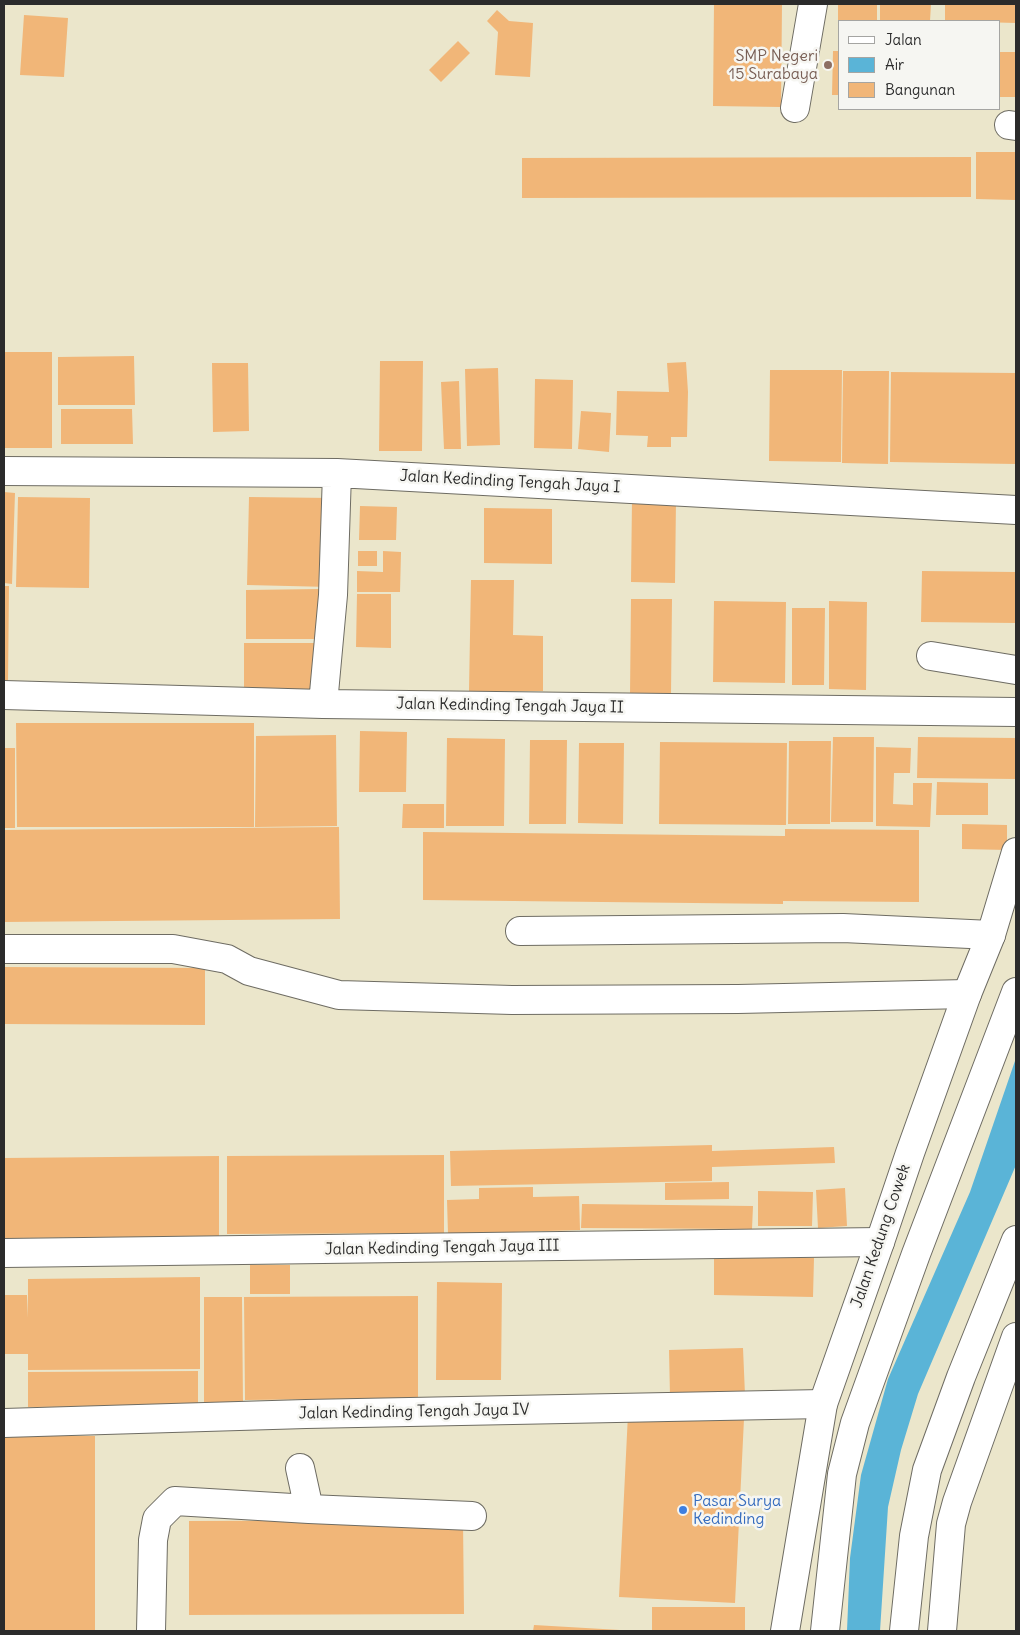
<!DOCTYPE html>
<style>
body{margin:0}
#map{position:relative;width:1020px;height:1635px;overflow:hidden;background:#ebe6cb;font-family:Delius,sans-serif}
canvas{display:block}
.frame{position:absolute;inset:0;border:5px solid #2b2b2b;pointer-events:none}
.legend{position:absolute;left:838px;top:20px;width:162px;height:90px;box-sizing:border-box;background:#f6f6f2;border:1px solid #a5a5a2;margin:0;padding:6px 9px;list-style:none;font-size:15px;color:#2b2b2b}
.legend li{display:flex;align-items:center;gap:10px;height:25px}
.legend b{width:25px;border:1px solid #a5a5a2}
</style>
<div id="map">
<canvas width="1020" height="1635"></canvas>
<div class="frame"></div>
<ul class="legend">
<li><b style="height:6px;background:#fff"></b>Jalan</li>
<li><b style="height:14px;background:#5ab4d7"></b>Air</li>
<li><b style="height:14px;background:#f1b678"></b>Bangunan</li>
</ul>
</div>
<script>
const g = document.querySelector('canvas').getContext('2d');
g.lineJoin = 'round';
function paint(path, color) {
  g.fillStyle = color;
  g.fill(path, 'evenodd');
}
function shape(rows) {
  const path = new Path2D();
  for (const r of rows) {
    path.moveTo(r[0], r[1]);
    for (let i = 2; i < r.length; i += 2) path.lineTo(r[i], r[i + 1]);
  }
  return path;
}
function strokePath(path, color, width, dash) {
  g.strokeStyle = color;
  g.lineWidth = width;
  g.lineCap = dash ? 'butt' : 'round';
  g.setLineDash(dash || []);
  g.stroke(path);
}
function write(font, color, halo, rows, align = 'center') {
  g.font = font + ' Delius,sans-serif';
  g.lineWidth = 5;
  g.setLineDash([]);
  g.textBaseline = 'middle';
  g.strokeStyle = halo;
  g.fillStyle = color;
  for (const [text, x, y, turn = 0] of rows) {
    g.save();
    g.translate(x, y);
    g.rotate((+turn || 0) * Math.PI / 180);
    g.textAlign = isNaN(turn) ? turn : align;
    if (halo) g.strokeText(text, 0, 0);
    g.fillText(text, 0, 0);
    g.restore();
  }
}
paint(shape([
 [1016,1058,1016,1165,918,1394,901,1450,888,1507,880,1631,847,1631,850,1558,861,1475,888,1379,970,1192]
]), '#5ab4d7');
paint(shape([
 [714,4,782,4,781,107,713,106],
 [838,4,877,4,877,21,838,21],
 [880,4,931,4,930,21,880,21],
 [945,4,1016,4,1016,23,945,21],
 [497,10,509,21,533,23,530,77,495,75,498,32,487,21],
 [24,15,68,18,64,77,20,75],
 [458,41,470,53,441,82,429,70],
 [833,51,839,51,839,95,832,95],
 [999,52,1016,52,1016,97,999,97],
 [976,152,1016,152,1016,200,976,199],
 [971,157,971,197,522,198,522,158],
 [4,352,52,352,52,448,4,448],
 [134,356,135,405,58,405,58,357],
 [380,361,423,361,422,451,379,451],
 [686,362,688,392,687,437,671,437,671,447,647,447,648,436,616,435,617,391,669,392,667,363],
 [212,363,248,363,249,431,213,432],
 [498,368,500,445,467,446,465,369],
 [770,370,842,370,841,462,769,461],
 [843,371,889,371,888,464,842,463],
 [891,372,1016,373,1016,464,890,462],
 [535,379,573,380,572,449,534,448],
 [459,381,461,449,444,449,441,382],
 [61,409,132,409,133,444,61,444],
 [581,411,611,413,609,452,578,449],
 [4,492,15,493,12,584,4,583],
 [18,497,90,498,89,588,16,587],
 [249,497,332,498,330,587,247,585],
 [632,500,676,500,675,583,631,582],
 [360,506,397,507,396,540,359,540],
 [484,508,552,509,552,564,484,563],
 [358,551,377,551,377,566,358,566],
 [383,551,401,552,400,592,357,592,357,571,383,572],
 [922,571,1016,572,1016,623,921,622],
 [471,580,514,580,513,635,543,636,543,691,469,691],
 [4,586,9,586,8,681,4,681],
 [320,589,320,639,246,639,246,590],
 [357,594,391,594,391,648,356,647],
 [631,599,672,599,671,695,630,695],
 [714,601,786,602,785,683,713,682],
 [829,601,867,602,866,690,829,689],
 [792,608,825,608,824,685,792,685],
 [244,643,320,643,321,692,244,692],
 [16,723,254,723,254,827,17,827],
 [360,731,407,732,406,792,359,792],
 [336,735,337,826,255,827,256,736],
 [833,737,874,737,873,822,831,822],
 [918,737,1016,738,1016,779,917,778],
 [447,738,505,739,504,826,446,826],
 [530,740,567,740,566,824,529,824],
 [789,741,831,741,830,824,788,824],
 [660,742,787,743,786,825,659,824],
 [579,743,624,743,623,824,578,823],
 [876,747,911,748,910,773,894,773,893,804,913,805,913,783,932,783,930,827,876,826],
 [4,748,15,748,15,828,4,828],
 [937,782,988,783,988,815,936,815],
 [403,804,444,804,444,828,402,828],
 [962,824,1007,825,1007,850,962,849],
 [339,827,340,919,4,922,4,830],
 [785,829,919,830,919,902,783,901,783,904,423,900,423,832,785,836],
 [4,967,205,968,205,1025,4,1024],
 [712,1145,712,1151,834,1147,835,1163,712,1167,712,1181,451,1186,450,1151],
 [444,1155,444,1233,227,1234,227,1156],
 [219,1156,219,1237,4,1238,4,1158],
 [729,1182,729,1199,665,1200,665,1183],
 [533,1187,533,1197,579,1196,580,1230,448,1234,447,1200,479,1199,479,1188],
 [845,1188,847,1226,818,1228,816,1190],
 [758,1191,813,1192,812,1226,758,1226],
 [582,1204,753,1206,752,1229,581,1228],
 [714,1257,814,1258,813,1297,714,1295],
 [250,1265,290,1265,290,1294,250,1294],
 [200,1277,200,1369,28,1370,28,1354,4,1354,4,1295,27,1295,28,1318,28,1279],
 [437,1282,502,1283,501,1380,436,1380],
 [418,1296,418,1398,245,1400,244,1297],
 [204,1297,242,1297,243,1405,204,1405],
 [743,1348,745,1395,670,1396,669,1350],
 [198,1371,198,1406,28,1407,28,1372],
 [628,1414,744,1419,735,1603,619,1597],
 [4,1436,95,1436,95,1631,4,1631],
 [463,1520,464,1614,189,1615,189,1521],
 [652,1607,745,1607,745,1631,652,1631],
 [534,1625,620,1630,620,1631,533,1631]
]), '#f1b678');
const minor = shape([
 [795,108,813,4],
 [1009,125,1016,126],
 [4,471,337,473,1016,510],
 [931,656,1016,670],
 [4,695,323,704,1016,712],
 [323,704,333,595,337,473],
 [520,931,843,928,991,935],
 [4,949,173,949,227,959,249,971,339,995,512,1000,738,999,967,994],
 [4,1253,880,1242],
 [4,1423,306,1414,823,1404],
 [300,1468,309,1509,472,1516],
 [151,1631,153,1540,157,1519,175,1501,309,1509]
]);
const major = shape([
 [785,1631,823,1404,880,1242,910,1153,967,994,991,935,1016,852],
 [942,1631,951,1524,957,1502,1016,1337]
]);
const highway = shape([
 [825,1631,842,1474,855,1423,916,1254,1016,992],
 [904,1631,914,1536,927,1470,961,1377,1016,1240]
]);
strokePath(minor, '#6e6c63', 30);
strokePath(major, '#6e6c63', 30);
strokePath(highway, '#6e6c63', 30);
strokePath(minor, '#fff', 28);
strokePath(major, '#fff', 28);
strokePath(highway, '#fff', 28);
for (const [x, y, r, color] of [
 [828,65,5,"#8d6e63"],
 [683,1510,5,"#3f7fe0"]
]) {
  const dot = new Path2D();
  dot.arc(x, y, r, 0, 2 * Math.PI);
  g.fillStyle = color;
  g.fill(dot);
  strokePath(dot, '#f6f6f2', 2);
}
write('16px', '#785e54', '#f6f6f2', [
 ["SMP Negeri",818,56],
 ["15 Surabaya",818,74]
], 'right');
write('16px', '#2b2b2b', '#f6f6f2', [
 ["Jalan Kedinding Tengah Jaya I",510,482,3],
 ["Jalan Kedinding Tengah Jaya II",510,706,1],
 ["Jalan Kedung Cowek",881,1236,-71],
 ["Jalan Kedinding Tengah Jaya III",442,1248,-1],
 ["Jalan Kedinding Tengah Jaya IV",414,1412,-1]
]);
write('16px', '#366cbe', '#f6f6f2', [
 ["Pasar Surya",693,1501],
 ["Kedinding",693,1519]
], 'left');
</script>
